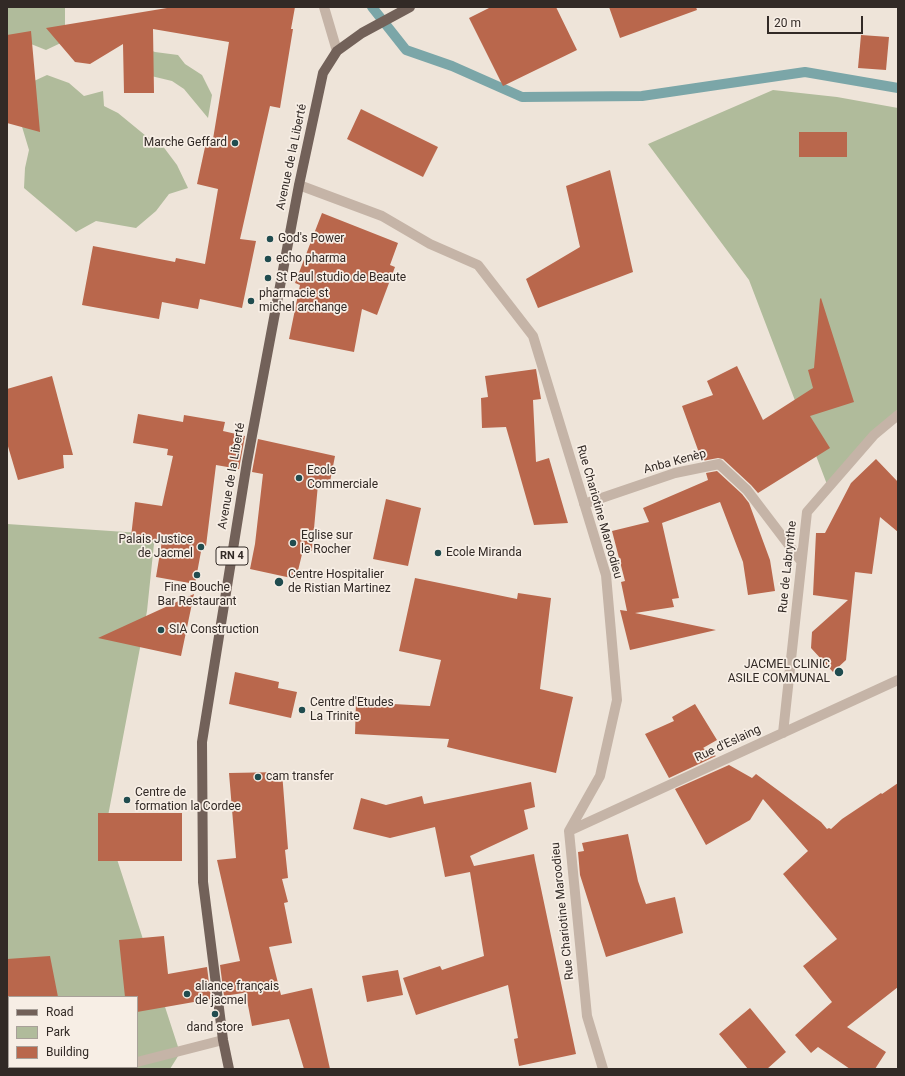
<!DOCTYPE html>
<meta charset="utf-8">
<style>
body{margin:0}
#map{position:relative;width:905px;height:1076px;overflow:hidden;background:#eee4d9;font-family:Roboto,sans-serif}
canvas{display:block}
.frame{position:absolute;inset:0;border:8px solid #322a26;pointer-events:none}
.legend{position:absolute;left:8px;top:996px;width:130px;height:72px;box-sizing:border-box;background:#f7eee5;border:1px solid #a8a099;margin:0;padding:5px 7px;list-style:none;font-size:12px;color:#322a26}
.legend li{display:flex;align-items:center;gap:8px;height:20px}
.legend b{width:20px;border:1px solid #a8a099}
.scale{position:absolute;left:767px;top:16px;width:96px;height:18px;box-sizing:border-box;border:2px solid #322a26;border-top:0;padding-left:5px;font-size:12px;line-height:14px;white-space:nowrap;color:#322a26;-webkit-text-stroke:3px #f7eee5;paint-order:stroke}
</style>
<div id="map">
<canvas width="905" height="1076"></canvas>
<div class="frame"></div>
<ul class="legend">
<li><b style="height:5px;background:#726159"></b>Road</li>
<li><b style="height:11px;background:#b0bb9b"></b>Park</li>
<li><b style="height:11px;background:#b9674c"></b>Building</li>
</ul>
<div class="scale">20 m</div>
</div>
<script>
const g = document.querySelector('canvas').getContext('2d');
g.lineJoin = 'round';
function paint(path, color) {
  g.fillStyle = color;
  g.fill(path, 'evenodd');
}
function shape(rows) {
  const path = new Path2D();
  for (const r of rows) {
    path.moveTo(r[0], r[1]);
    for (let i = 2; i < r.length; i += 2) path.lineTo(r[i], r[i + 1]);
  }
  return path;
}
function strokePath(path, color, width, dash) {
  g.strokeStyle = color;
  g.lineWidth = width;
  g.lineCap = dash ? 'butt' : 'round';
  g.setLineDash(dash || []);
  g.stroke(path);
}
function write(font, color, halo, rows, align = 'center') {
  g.font = font + ' Roboto,sans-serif';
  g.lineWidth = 3.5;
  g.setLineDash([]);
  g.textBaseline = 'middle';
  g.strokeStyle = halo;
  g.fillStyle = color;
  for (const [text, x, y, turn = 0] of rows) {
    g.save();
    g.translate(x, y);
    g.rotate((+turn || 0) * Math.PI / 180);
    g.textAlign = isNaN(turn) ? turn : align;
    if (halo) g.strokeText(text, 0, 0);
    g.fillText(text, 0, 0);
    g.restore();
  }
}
paint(shape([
 [7,7,65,7,65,41,46,50,31,44,7,41],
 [144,48,155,52,178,55,185,64,202,75,212,95,208,118,184,89,172,81,147,75],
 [47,75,69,83,84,96,103,91,104,106,118,113,146,136,162,145,177,165,188,188,169,194,156,211,136,228,96,221,76,232,24,188,25,168,29,150,20,120,34,81],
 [773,90,837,97,898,108,898,409,828,487,749,280,648,144],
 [7,524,155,534,147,611,108,816,115,853,180,1053,170,1069,7,1069],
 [9,997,137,997,137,1067,9,1067]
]), '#b0bb9b');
strokePath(shape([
 [372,7,406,50,452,66,522,97,642,96,805,72,898,88]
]), '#7ba6a8', 10);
paint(shape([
 [173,7,295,7,291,29,293,29,280,108,270,106,240,239,256,241,242,308,200,299,198,309,162,302,159,319,82,305,93,246,175,262,176,258,205,264,218,189,197,184,207,138,213,139,229,42,153,29,154,93,124,93,123,44,90,64,75,62,46,28],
 [491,7,556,7,577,50,503,86,469,18],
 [609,7,696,7,697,10,620,38],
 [31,31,40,132,7,123,7,35],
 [861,35,889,37,886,70,858,68],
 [361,109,438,147,423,177,347,139],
 [799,132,847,132,847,157,799,157],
 [610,170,633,272,538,308,526,279,580,247,566,186],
 [322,213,398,243,390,265,395,267,377,315,362,309,354,352,289,339,300,285,295,283],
 [821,298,854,402,810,416,830,448,758,493,751,485,723,459,718,458,702,461,682,406,713,395,707,381,737,366,763,420,813,388,808,370,814,368,820,299],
 [536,369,541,399,533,400,536,462,549,458,568,523,534,525,506,427,482,428,481,398,488,397,485,376],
 [52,376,73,455,63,455,64,468,18,480,7,443,7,389],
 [138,414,183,422,184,415,225,422,223,431,245,436,239,469,216,465,206,546,202,546,195,584,156,577,162,541,131,537,135,502,162,506,173,456,167,455,168,449,133,443],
 [258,439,335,456,329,487,318,484,312,551,303,550,296,579,250,569,255,544,263,474,252,472],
 [876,459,898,482,898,532,880,517,872,574,855,572,846,660,833,672,811,648,812,632,848,600,813,595,816,533,825,533,851,483],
 [717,471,742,494,749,503,770,560,775,591,748,595,743,562,720,502,662,523,679,598,672,599,674,607,635,613,716,630,630,650,620,610,627,611,621,582,625,581,612,531,649,522,643,508,708,480,706,473],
 [386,499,421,508,408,566,373,559],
 [415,578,517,599,518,593,551,598,540,689,573,697,556,773,447,747,449,739,355,734,356,702,430,706,441,660,399,651],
 [194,594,181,656,98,638],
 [235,672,279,682,278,688,297,692,291,718,229,704],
 [695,704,717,740,703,748,716,756,669,778,645,734,674,721,672,717],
 [729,765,752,778,756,774,821,822,827,829,829,828,831,829,842,819,881,793,882,794,898,783,898,987,847,1027,886,1052,875,1069,850,1069,818,1047,811,1053,795,1035,832,1002,803,966,837,939,783,874,808,851,763,799,750,820,706,845,675,789],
 [282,772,288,849,285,850,288,878,282,879,288,902,284,903,292,943,269,947,281,995,312,988,330,1069,304,1069,289,1019,252,1026,246,995,244,996,243,993,224,996,220,965,240,961,217,860,236,858,229,773],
 [531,782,535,807,524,810,528,829,470,856,474,866,534,854,535,860,576,1054,519,1066,514,1039,518,1038,508,985,416,1015,403,978,440,966,442,970,484,956,470,872,445,877,435,827,390,838,353,829,361,798,386,805,422,796,424,804],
 [98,813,182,813,182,861,98,861],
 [628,834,638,881,646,904,675,897,683,933,606,957,580,875,578,852,584,851,582,843],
 [164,936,168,974,207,967,211,999,137,1012,137,997,125,997,119,940],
 [50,956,58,997,7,997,7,959],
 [398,970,403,995,367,1002,362,976],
 [750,1008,786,1052,767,1069,748,1069,719,1034]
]), '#b9674c');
strokePath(shape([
 [324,7,337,51],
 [299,185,382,216,430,244,478,265,533,336,606,575,617,700,600,776,569,831,587,1016,603,1069],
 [584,504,675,473,719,464,747,490,801,561],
 [783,733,807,512,874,435,898,415],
 [569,831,898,680],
 [137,1062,223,1040],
 [108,1069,116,1067]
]), '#c5b4a7', 10);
strokePath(shape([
 [229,1069,223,1040,203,882,202,742,247,462,299,185,323,73,337,51,362,33,410,7]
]), '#726159', 10);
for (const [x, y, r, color] of [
 [235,143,4,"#204c4f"],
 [270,239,4,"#204c4f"],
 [268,259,4,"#204c4f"],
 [268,278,4,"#204c4f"],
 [251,301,4,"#204c4f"],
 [299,478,4,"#204c4f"],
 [293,543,4,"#204c4f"],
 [201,547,4,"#204c4f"],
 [438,553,4,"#204c4f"],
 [197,575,4,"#204c4f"],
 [279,582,5,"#204c4f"],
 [161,630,4,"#204c4f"],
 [839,672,5,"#204c4f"],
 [302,710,4,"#204c4f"],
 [258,777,4,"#204c4f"],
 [127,800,4,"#204c4f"],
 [187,994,4,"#204c4f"],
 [215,1014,4,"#204c4f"]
]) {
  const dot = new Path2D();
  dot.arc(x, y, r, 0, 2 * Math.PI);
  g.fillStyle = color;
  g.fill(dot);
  strokePath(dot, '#f7eee5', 1.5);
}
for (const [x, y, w] of [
 [232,556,32]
]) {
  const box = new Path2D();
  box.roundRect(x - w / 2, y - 9, w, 18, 3);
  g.fillStyle = '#f7eee5';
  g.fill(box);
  strokePath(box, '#322a26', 1);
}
write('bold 11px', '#322a26', null, [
 ["RN 4",232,556]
]);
write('12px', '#322a26', '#f7eee5', [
 ["Marche Geffard",227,143,"right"],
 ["God's Power",278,239],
 ["echo pharma",276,259],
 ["St Paul studio de Beaute",276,278],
 ["pharmacie st",259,294],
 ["michel archange",259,308],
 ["Ecole",307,471],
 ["Commerciale",307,485],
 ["Eglise sur",301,536],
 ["le Rocher",301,550],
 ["Palais Justice",193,540,"right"],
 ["de Jacmel",193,554,"right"],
 ["Ecole Miranda",446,553],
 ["Centre Hospitalier",288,575],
 ["de Ristian Martinez",288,589],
 ["Fine Bouche",197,588,"center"],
 ["Bar Restaurant",197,602,"center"],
 ["SIA Construction",169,630],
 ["JACMEL CLINIC",830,665,"right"],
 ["ASILE COMMUNAL",830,679,"right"],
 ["Centre d'Etudes",310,703],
 ["La Trinite",310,717],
 ["cam transfer",266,777],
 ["Centre de",135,793],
 ["formation la Cordee",135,807],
 ["aliance français",195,987],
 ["de jacmel",195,1001],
 ["dand store",215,1028,"center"]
], 'left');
write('12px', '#322a26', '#f7eee5', [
 ["Avenue de la Liberté",292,157,-78],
 ["Anba Kenèp",675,462,-15],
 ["Avenue de la Liberté",232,476,-80],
 ["Rue Chariotine Maroodieu",599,512,74],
 ["Rue de Labrynthe",788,567,-84],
 ["Rue d'Eslaing",728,744,-25],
 ["Rue Chariotine Maroodieu",563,911,-96]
]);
</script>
